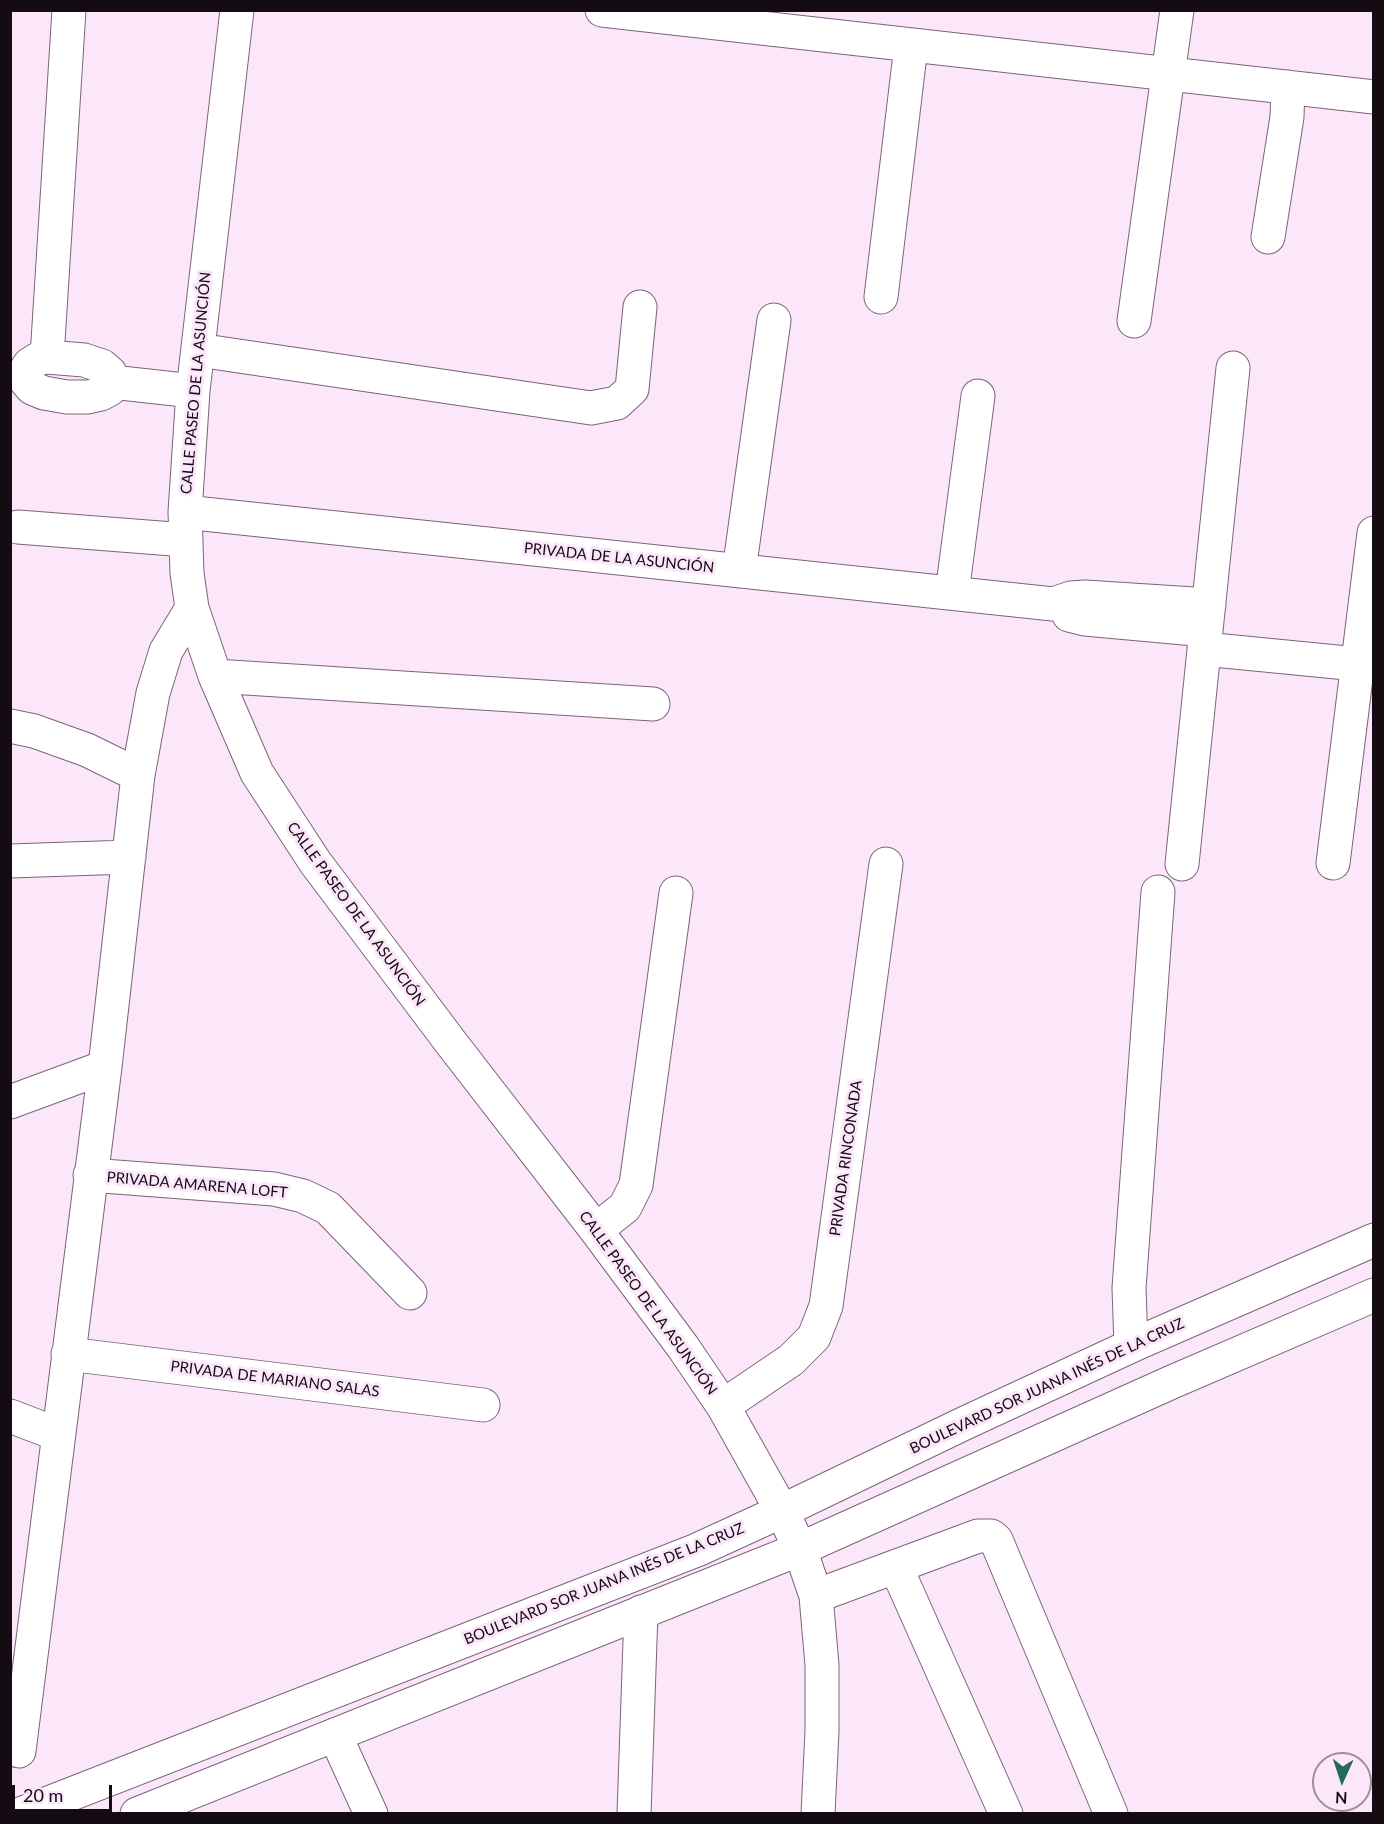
<!DOCTYPE html>
<meta charset="utf-8">
<style>
body{margin:0}
#map{position:relative;width:1384px;height:1824px;overflow:hidden;background:#fce6fa;font-family:Lato,sans-serif}
canvas{display:block}
.frame{position:absolute;inset:0;border:12px solid #140b13;pointer-events:none}
.north{position:absolute;left:1312px;top:1752px;width:60px;height:60px;box-sizing:border-box;background:#fce6fa;border:2px solid #9f8e9e;border-radius:50%;rotate:183deg;font-size:16px;font-weight:700;line-height:24px;text-align:center;color:#140b13}
.north::after{content:'';display:block;margin:auto;width:21px;height:27px;background:#23695c;clip-path:polygon(50% 0,100% 100%,50% 72%,0 100%)}
.scale{position:absolute;left:12px;top:1785px;width:100px;height:27px;box-sizing:border-box;border:3px solid #140b13;border-top:0;padding-left:8px;font-size:18px;line-height:21px;white-space:nowrap;color:#140b13;-webkit-text-stroke:4px #fce6fa;paint-order:stroke}
</style>
<div id="map">
<canvas width="1384" height="1824"></canvas>
<div class="frame"></div>
<div class="north">N</div>
<div class="scale">20 m</div>
</div>
<script>
const g = document.querySelector('canvas').getContext('2d');
g.lineJoin = 'round';
function shape(rows) {
  const path = new Path2D();
  for (const r of rows) {
    path.moveTo(r[0], r[1]);
    for (let i = 2; i < r.length; i += 2) path.lineTo(r[i], r[i + 1]);
  }
  return path;
}
function strokePath(path, color, width, dash) {
  g.strokeStyle = color;
  g.lineWidth = width;
  g.lineCap = dash ? 'butt' : 'round';
  g.setLineDash(dash || []);
  g.stroke(path);
}
function write(font, color, halo, rows, align = 'center') {
  g.font = font + ' Lato,sans-serif';
  g.lineWidth = 6;
  g.setLineDash([]);
  g.textBaseline = 'middle';
  g.strokeStyle = halo;
  g.fillStyle = color;
  for (const [text, x, y, turn = 0] of rows) {
    g.save();
    g.translate(x, y);
    g.rotate((+turn || 0) * Math.PI / 180);
    g.textAlign = isNaN(turn) ? turn : align;
    if (halo) g.strokeText(text, 0, 0);
    g.fillText(text, 0, 0);
    g.restore();
  }
}
const minor = shape([
 [237,10,193,391,185,512,187,573,192,608,215,676,257,773,315,862,452,1044,596,1230,683,1347,723,1406,782,1511,800,1549,816,1596,822,1665,822,1731,818,1814],
 [602,10,1374,97],
 [1268,237,1287,117,1288,87],
 [881,297,911,46],
 [1134,321,1177,10],
 [198,350,591,408,617,403,632,389,640,307],
 [47,357,69,10],
 [47,357,84,360,102,366,110,373,112,382,110,389,101,394,88,397,67,397,44,393,32,388,26,381,27,368,30,364,38,359,47,357],
 [112,382,193,391],
 [185,512,1053,604,1071,598,1085,597,1209,605],
 [18,527,186,540],
 [739,571,774,320],
 [952,593,978,396],
 [1069,615,1085,619,1206,630],
 [1204,649,1357,664],
 [215,676,653,704],
 [10,726,34,731,87,750,138,775],
 [10,861,129,857],
 [1333,863,1374,533],
 [1182,864,1233,368],
 [10,1102,105,1067],
 [90,1175,274,1189,303,1196,328,1208,410,1293],
 [596,1230,625,1207,636,1185,676,893],
 [1131,1346,1129,1288,1158,892],
 [68,1354,483,1405],
 [723,1406,791,1360,814,1337,826,1306,886,864],
 [10,1416,57,1434],
 [896,1567,1006,1814],
 [816,1596,978,1536,991,1536,996,1540,1111,1814],
 [335,1735,371,1814],
 [19,1751,105,1067,138,775,153,693,166,651,192,608],
 [634,1814,641,1612]
]);
const major = shape([
 [20,1814,697,1550,782,1511,965,1423,1131,1346,1374,1240],
 [137,1814,800,1549,1172,1382,1374,1295]
]);
strokePath(minor, '#7c647b', 35);
strokePath(major, '#7c647b', 35);
strokePath(minor, '#fff', 33);
strokePath(major, '#fff', 33);
write('15px', '#140b13', '#fce6fa', [
 ["CALLE PASEO DE LA ASUNCIÓN",196,383,-85],
 ["PRIVADA DE LA ASUNCIÓN",619,558,6],
 ["CALLE PASEO DE LA ASUNCIÓN",356,914,54],
 ["PRIVADA RINCONADA",846,1158,-82],
 ["PRIVADA AMARENA LOFT",197,1185,5],
 ["CALLE PASEO DE LA ASUNCIÓN",648,1303,54],
 ["PRIVADA DE MARIANO SALAS",275,1379,7],
 ["BOULEVARD SOR JUANA INÉS DE LA CRUZ",1047,1386,-25],
 ["BOULEVARD SOR JUANA INÉS DE LA CRUZ",604,1584,-22]
]);
</script>
